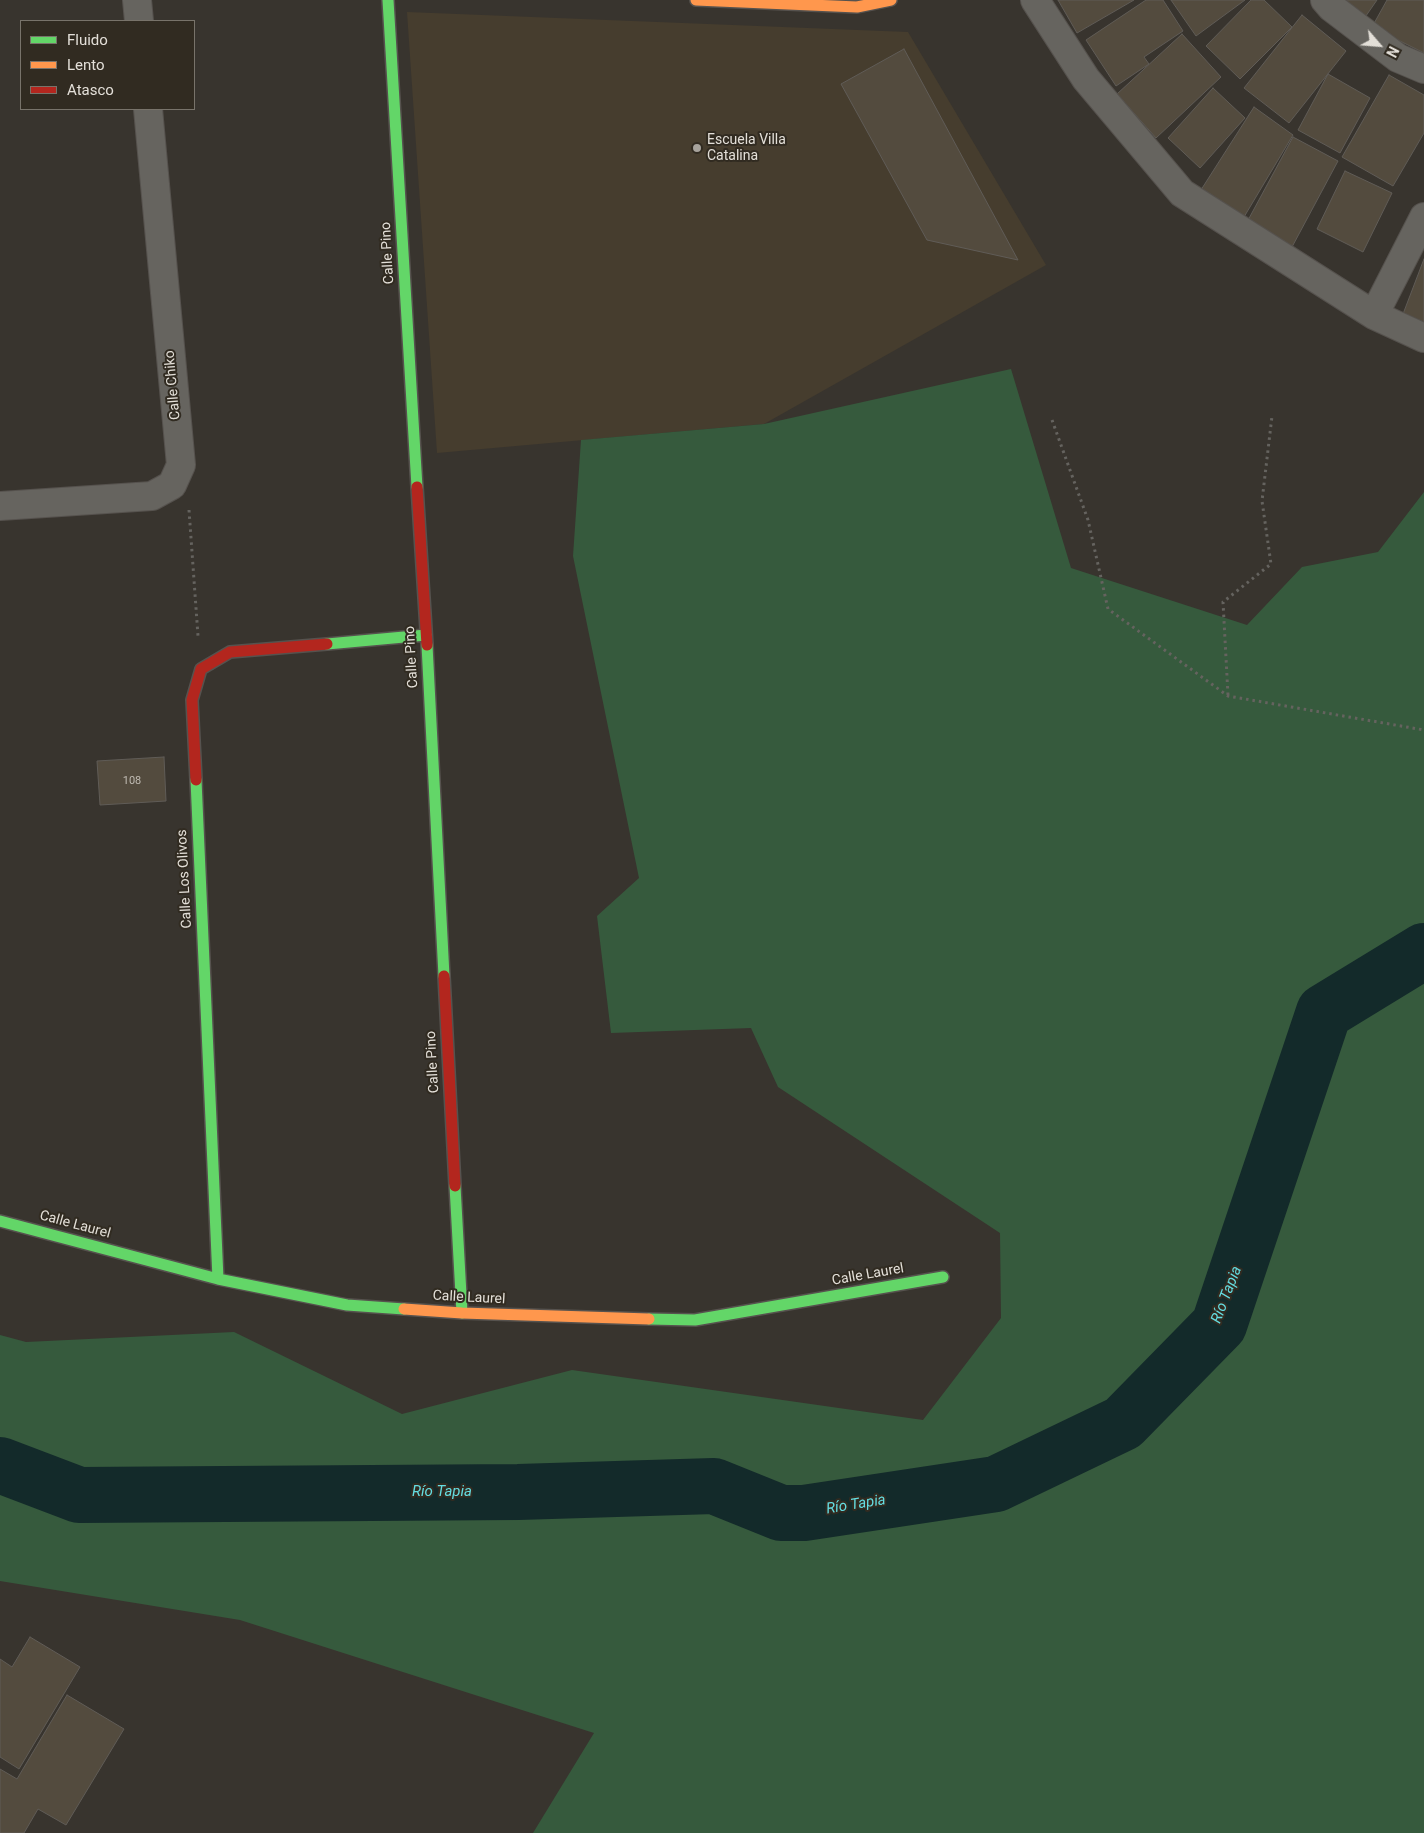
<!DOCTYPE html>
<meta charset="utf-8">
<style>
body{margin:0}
#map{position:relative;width:1424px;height:1833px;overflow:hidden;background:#38342e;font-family:Roboto,sans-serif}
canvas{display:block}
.legend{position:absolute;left:20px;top:20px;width:175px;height:90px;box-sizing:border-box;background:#312b21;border:1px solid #78736a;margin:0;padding:6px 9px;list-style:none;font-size:15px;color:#e3dfd8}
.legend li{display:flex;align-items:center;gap:10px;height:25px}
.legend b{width:25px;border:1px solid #78736a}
.north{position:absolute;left:1354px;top:20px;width:50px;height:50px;-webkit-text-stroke:4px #312b21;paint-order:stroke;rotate:117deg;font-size:14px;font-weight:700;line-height:20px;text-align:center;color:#e3dfd8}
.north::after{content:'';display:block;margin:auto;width:18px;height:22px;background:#e3dfd8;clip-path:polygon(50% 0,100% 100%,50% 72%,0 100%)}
</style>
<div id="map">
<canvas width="1424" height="1833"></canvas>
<ul class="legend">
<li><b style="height:6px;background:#63d668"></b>Fluido</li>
<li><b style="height:6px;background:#ff974d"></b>Lento</li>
<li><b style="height:6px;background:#b3261e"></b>Atasco</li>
</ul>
<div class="north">N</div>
</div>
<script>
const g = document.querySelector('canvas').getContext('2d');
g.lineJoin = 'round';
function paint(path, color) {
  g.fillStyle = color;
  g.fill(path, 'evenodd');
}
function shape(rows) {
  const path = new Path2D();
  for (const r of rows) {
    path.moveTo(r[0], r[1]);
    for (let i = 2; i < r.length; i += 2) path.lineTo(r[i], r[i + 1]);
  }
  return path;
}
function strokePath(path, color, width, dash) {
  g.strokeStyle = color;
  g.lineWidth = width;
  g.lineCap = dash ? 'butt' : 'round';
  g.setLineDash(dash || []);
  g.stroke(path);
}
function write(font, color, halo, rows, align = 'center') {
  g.font = font + ' Roboto,sans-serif';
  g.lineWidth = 4;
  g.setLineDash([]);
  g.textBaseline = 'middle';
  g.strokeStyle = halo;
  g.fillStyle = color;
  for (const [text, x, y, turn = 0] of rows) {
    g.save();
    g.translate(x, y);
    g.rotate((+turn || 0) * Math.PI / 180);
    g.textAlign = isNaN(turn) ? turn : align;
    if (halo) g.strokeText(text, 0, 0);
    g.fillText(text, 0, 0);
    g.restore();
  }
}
paint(shape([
 [407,12,908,32,1046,265,764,424,437,453]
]), '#463d2e');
paint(shape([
 [1011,369,1071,568,1247,625,1302,567,1378,552,1424,492,1424,1833,533,1833,594,1733,240,1620,0,1581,0,1335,26,1342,234,1332,402,1414,572,1370,923,1420,1001,1318,1000,1233,778,1087,751,1028,611,1033,597,916,639,878,573,556,581,440,764,424]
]), '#365a3d');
strokePath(shape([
 [0,1465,79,1495,518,1492,714,1486,781,1513,804,1513,996,1484,1123,1423,1219,1325,1324,1012,1424,951]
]), '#132a2a', 56);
const building = shape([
 [1058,0,1134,0,1077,33,1058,0],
 [1146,0,1163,0,1183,31,1144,57,1149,64,1116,86,1086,40,1146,0],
 [1171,0,1245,0,1196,36,1171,0],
 [1251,0,1264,0,1292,27,1240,79,1206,46,1251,0],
 [1339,0,1377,0,1361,23,1339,0],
 [1387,0,1424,0,1424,53,1372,27,1387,0],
 [1302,15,1346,51,1289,123,1244,88,1302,15],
 [1182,34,1221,77,1156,138,1117,94,1182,34],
 [904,49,1018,260,927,240,841,84,904,49],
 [1328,74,1370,98,1340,153,1298,130,1328,74],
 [1389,75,1424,95,1424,133,1393,186,1342,157,1389,75],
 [1213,88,1245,118,1200,168,1168,138,1213,88],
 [1254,107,1293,135,1241,222,1199,193,1254,107],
 [1293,137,1338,161,1292,247,1247,222,1293,137],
 [1345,171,1392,193,1363,252,1317,229,1345,171],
 [1424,259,1424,322,1403,314,1424,259],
 [164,757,166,801,100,805,97,761,164,757],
 [30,1637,80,1667,19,1769,0,1757,0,1659,12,1667,30,1637],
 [67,1695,124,1729,66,1825,38,1809,24,1833,0,1833,0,1769,17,1779,67,1695]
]);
paint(building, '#534b3e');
strokePath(building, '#605c57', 1);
const street = shape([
 [137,0,139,21],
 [1035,0,1086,79,1182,193,1374,315,1424,338],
 [1325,0,1331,7,1398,58,1424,69],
 [1374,315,1424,217],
 [0,506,152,496,172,485,181,465,148,109]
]);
const fast = shape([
 [388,0,417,487],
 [327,644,426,635],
 [427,645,444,976],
 [196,780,218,1279],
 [455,1186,462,1313],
 [0,1221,218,1279,347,1305,404,1309],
 [649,1319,695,1320,943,1277]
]);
const slow = shape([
 [696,0,857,7,891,0],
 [404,1309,462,1313,649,1319]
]);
const jam = shape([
 [417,487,427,645],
 [196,780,192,700,201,669,230,652,327,644],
 [444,976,455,1186]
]);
strokePath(street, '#56524e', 30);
strokePath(fast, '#56524e', 14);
strokePath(slow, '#56524e', 14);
strokePath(jam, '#56524e', 14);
strokePath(shape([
 [1052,420,1088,520,1108,609,1228,696,1424,730],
 [189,510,198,636],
 [1228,695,1223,602,1271,564,1262,501,1272,416]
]), '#65635f', 3, [2.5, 4]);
strokePath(street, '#66645f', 28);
strokePath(fast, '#63d668', 11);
strokePath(slow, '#ff974d', 11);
strokePath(jam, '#b3261e', 11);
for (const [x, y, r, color] of [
 [697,148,5,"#a7a39c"]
]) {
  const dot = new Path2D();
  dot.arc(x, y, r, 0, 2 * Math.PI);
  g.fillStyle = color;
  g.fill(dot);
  strokePath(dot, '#312b21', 2);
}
write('11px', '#bfbab2', null, [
 ["108",132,781]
]);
write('14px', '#e3dfd8', '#312b21', [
 ["Escuela Villa",707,140],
 ["Catalina",707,156]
], 'left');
write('14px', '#e3dfd8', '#312b21', [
 ["Calle Pino",388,253,-93],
 ["Calle Chiko",173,385,-95],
 ["Calle Pino",412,657,-93],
 ["Calle Los Olivos",185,879,-93],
 ["Calle Pino",433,1062,-93],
 ["Calle Laurel",75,1225,15],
 ["Calle Laurel",868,1275,-10],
 ["Calle Laurel",469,1298,3]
]);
write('italic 15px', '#64dde1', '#312b21', [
 ["Río Tapia",1227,1295,-69],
 ["Río Tapia",442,1492],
 ["Río Tapia",856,1505,-9]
]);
</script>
